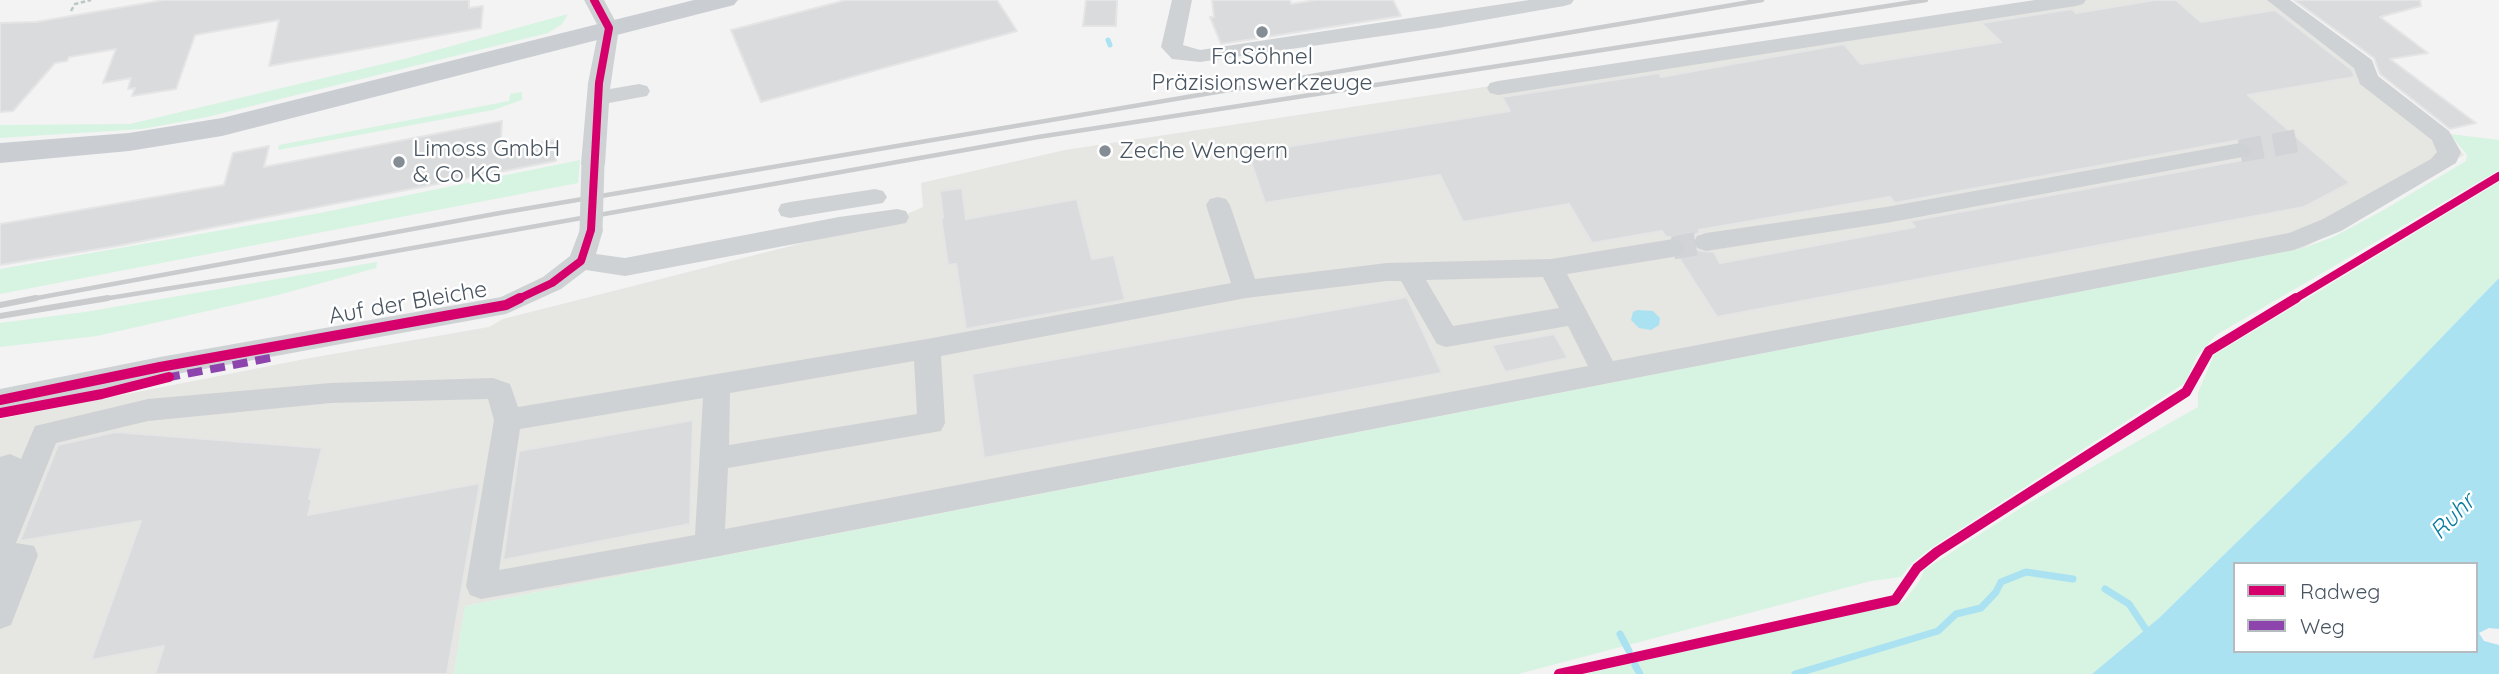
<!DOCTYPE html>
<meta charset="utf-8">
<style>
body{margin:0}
#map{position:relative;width:2499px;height:674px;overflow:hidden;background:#f3f3f3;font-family:Quicksand,sans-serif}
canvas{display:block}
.legend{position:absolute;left:2233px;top:562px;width:245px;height:91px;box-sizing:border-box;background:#fff;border:2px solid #b6bbc0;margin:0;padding:9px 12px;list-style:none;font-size:21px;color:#485561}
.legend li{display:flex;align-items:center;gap:14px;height:35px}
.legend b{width:35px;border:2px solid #b6bbc0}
</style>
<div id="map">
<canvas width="2499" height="674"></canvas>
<ul class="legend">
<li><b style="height:9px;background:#d6006c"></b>Radweg</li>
<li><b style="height:9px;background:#8e44ad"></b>Weg</li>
</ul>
</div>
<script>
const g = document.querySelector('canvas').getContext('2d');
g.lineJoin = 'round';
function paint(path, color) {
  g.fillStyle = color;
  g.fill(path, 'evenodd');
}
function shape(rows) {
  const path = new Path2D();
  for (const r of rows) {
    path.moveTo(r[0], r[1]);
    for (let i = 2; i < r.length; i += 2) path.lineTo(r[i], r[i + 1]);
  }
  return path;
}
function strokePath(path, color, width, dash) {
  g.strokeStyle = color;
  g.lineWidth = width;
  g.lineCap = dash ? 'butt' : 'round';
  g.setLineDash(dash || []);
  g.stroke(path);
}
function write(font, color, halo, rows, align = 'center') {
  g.font = font + ' Quicksand,sans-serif';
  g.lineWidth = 5;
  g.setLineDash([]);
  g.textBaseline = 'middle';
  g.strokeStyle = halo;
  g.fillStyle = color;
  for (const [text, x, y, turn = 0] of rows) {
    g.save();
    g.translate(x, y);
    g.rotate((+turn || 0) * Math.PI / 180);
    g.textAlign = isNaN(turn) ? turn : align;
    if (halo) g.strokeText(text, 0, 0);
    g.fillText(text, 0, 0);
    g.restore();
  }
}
paint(shape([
 [2063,0,2279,0,2433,121,2464,155,2304,248,465,606,454,674,0,674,0,419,310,358,489,327,503,319,893,220,923,207,921,183,1065,150]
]), '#e6e6e2');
paint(shape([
 [568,14,562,24,548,33,207,117,142,129,0,138,0,125,130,124,404,59],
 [522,92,522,100,493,110,278,150,279,145,509,101,510,94],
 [2450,134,2499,140,2499,170,2216,335,2197,356,2185,383,1931,548,1912,563,1901,577,1871,581,1518,674,454,674,465,606,2304,248,2333,237,2382,211,2466,161,2467,155],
 [580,160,578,183,0,294,0,269,320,213],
 [2499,182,2499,278,2355,427,2159,618,2092,674,1585,674,1903,602,1919,582,1924,570,2027,504,2198,407,2198,393,2214,355],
 [377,262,376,268,278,295,97,336,0,347,0,323,85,312]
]), '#d7f3e2');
paint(shape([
 [2499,278,2499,629,2489,628,2479,633,2484,641,2499,645,2499,674,2092,674,2159,618,2355,427],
 [2235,564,2476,564,2476,651,2235,651],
 [1637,310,1653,311,1660,318,1659,325,1651,330,1639,328,1631,320,1633,312]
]), '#aae2f2');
strokePath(shape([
 [1108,40,1110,45]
]), '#aae2f2', 5);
strokePath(shape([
 [2105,589,2129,604,2149,634],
 [1620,634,1629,651],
 [1635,665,1640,674],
 [1795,674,1938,631,1956,614,1981,608,1996,592,2001,582,2026,572,2073,579]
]), '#aae2f2', 7);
const building = shape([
 [164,0,469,0,469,8,483,6,481,28,269,66,279,20,195,35,176,89,132,96,135,88,128,89,131,78,103,83,116,49,69,57,67,61,55,63,13,111,0,112,0,23,36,22,164,0],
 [846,0,997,0,1017,31,761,102,731,30,846,0],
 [1086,0,1117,0,1116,26,1083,26,1086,0],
 [1212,0,1290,0,1291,4,1316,0,1393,0,1401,16,1221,44,1210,17,1214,17,1212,0],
 [2155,0,2176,0,2201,22,2275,10,2352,70,2355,77,2248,95,2350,183,2304,207,1717,317,1679,258,1687,249,1684,241,1674,237,1666,237,1662,231,1592,243,1569,204,1463,222,1440,175,1265,203,1248,153,1510,111,1502,97,1659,73,1661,77,1844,44,1861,64,2001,42,1981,23,2072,9,2076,13,2155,0],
 [2240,140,2249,144,2254,149,2248,159,1910,221,1915,227,1720,263,1714,252,1696,250,1692,243,1695,235,1700,232,1699,230,1890,197,1895,203,2240,140],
 [2294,0,2420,0,2421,6,2380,17,2428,53,2390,59,2476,123,2450,129,2380,74,2374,58,2294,0],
 [502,121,500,151,557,139,556,161,117,246,0,265,0,224,224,185,233,153,269,146,264,167,502,121],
 [962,188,966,219,1077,199,1092,259,1114,255,1125,300,966,329,956,264,948,265,941,218,943,218,940,191,962,188],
 [1407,297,1442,373,984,458,972,374,1407,297],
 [1554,334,1568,358,1505,372,1492,345,1554,334],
 [693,420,690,524,503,560,519,451,693,420],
 [115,432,322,448,309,499,312,499,308,515,480,483,447,674,155,674,164,646,91,660,141,521,20,541,58,445,115,432]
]);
paint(building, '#dadbdd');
strokePath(building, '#e5e5e6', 2);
strokePath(shape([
 [2240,151,2301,140],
 [1673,248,1706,242]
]), '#d1d3d6', 23, [23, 11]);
strokePath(shape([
 [71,11,75,4,91,0]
]), '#bcc8c4', 2.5, [4.5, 2.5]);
paint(shape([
 [584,0,604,0,619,28,610,89,639,84,647,86,650,91,647,96,609,103,605,164,601,169,593,172,585,169,581,164,588,83,599,28,584,0],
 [1172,0,1192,0,1183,45,1200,50,1529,0,1574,0,1571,4,1564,6,1438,28,1200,62,1172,59,1161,47,1172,0],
 [2035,0,2086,0,2083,4,2076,6,1498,95,1490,93,1487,88,1490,83,1498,81,2035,0],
 [2267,0,2290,0,2372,60,2378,76,2449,131,2461,152,2456,163,2341,231,2294,250,709,558,481,599,470,595,466,586,494,420,488,399,331,403,148,421,56,443,16,543,34,546,38,555,11,625,0,629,0,457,10,454,21,459,35,426,148,399,331,383,493,378,510,384,518,407,927,339,1231,283,1206,205,1210,199,1218,197,1226,199,1230,205,1255,279,1387,263,1551,259,1673,239,1682,242,1685,248,1682,254,1673,257,1567,274,1613,361,2289,233,2323,219,2431,159,2437,152,2432,140,2360,84,2354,68,2267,0],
 [1543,277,1559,308,1453,326,1426,280,1543,277],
 [1387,281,1401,281,1437,344,1446,347,1568,326,1588,366,725,529,728,468,941,431,945,423,941,356,1246,298,1387,281],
 [914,361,917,414,729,445,730,393,914,361],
 [703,398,695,535,499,570,520,429,703,398],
 [2240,143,2248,146,2252,151,2248,156,1886,223,1706,251,1697,248,1694,242,1697,236,1706,233,1886,207,2240,143],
 [875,189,883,191,887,197,883,203,790,218,781,216,778,210,781,204,790,202,875,189],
 [897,209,906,211,909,217,906,223,625,276,586,270,561,289,506,314,160,377,0,411,0,389,160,357,501,297,543,277,570,256,582,224,591,222,600,224,603,230,596,254,625,258,839,217,897,209]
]), '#cfd2d4');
paint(shape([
 [694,0,738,0,734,5,222,136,129,151,0,163,0,143,129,133,222,118,694,0]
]), '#caced2');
strokePath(shape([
 [26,300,500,213,1762,0],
 [97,300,345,260,1038,137,1926,0]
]), '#c9cbcd', 4.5);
strokePath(shape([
 [0,305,36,298],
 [0,316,108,298]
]), '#c9cbcd', 6);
strokePath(shape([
 [591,230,593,164]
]), '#cfd2d4', 23);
strokePath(shape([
 [165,378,275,357]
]), '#8e44ad', 8, [15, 8]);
strokePath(shape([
 [516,300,552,283,581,261,591,230,599,83,609,28,594,0],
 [2293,300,2499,176]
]), '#d6006c', 8);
strokePath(shape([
 [0,400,160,367,506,305,520,298],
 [0,413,102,394,169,377],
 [1559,674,1895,600,1917,568,1937,552,2186,392,2209,351,2296,298]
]), '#d6006c', 10);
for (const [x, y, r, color] of [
 [1262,32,7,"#848c94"],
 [1105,151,7,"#848c94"],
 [399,162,7,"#848c94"]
]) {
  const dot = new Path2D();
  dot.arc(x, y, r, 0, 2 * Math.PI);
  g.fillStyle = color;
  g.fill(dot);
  strokePath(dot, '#fff', 2.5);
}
write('23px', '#485561', '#fff', [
 ["Fa.Söhnel",1262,57,"center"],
 ["Präzisionswerkzeuge",1262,83,"center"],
 ["Limoss GmbH",413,149],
 ["& Co KG",413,175],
 ["Zeche Wengern",1119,151]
], 'left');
write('23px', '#485561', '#fff', [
 ["Auf der Bleiche",408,303,-10]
]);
write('italic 24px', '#067d9f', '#fff', [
 ["Ruhr",2453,517,-46]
]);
</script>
